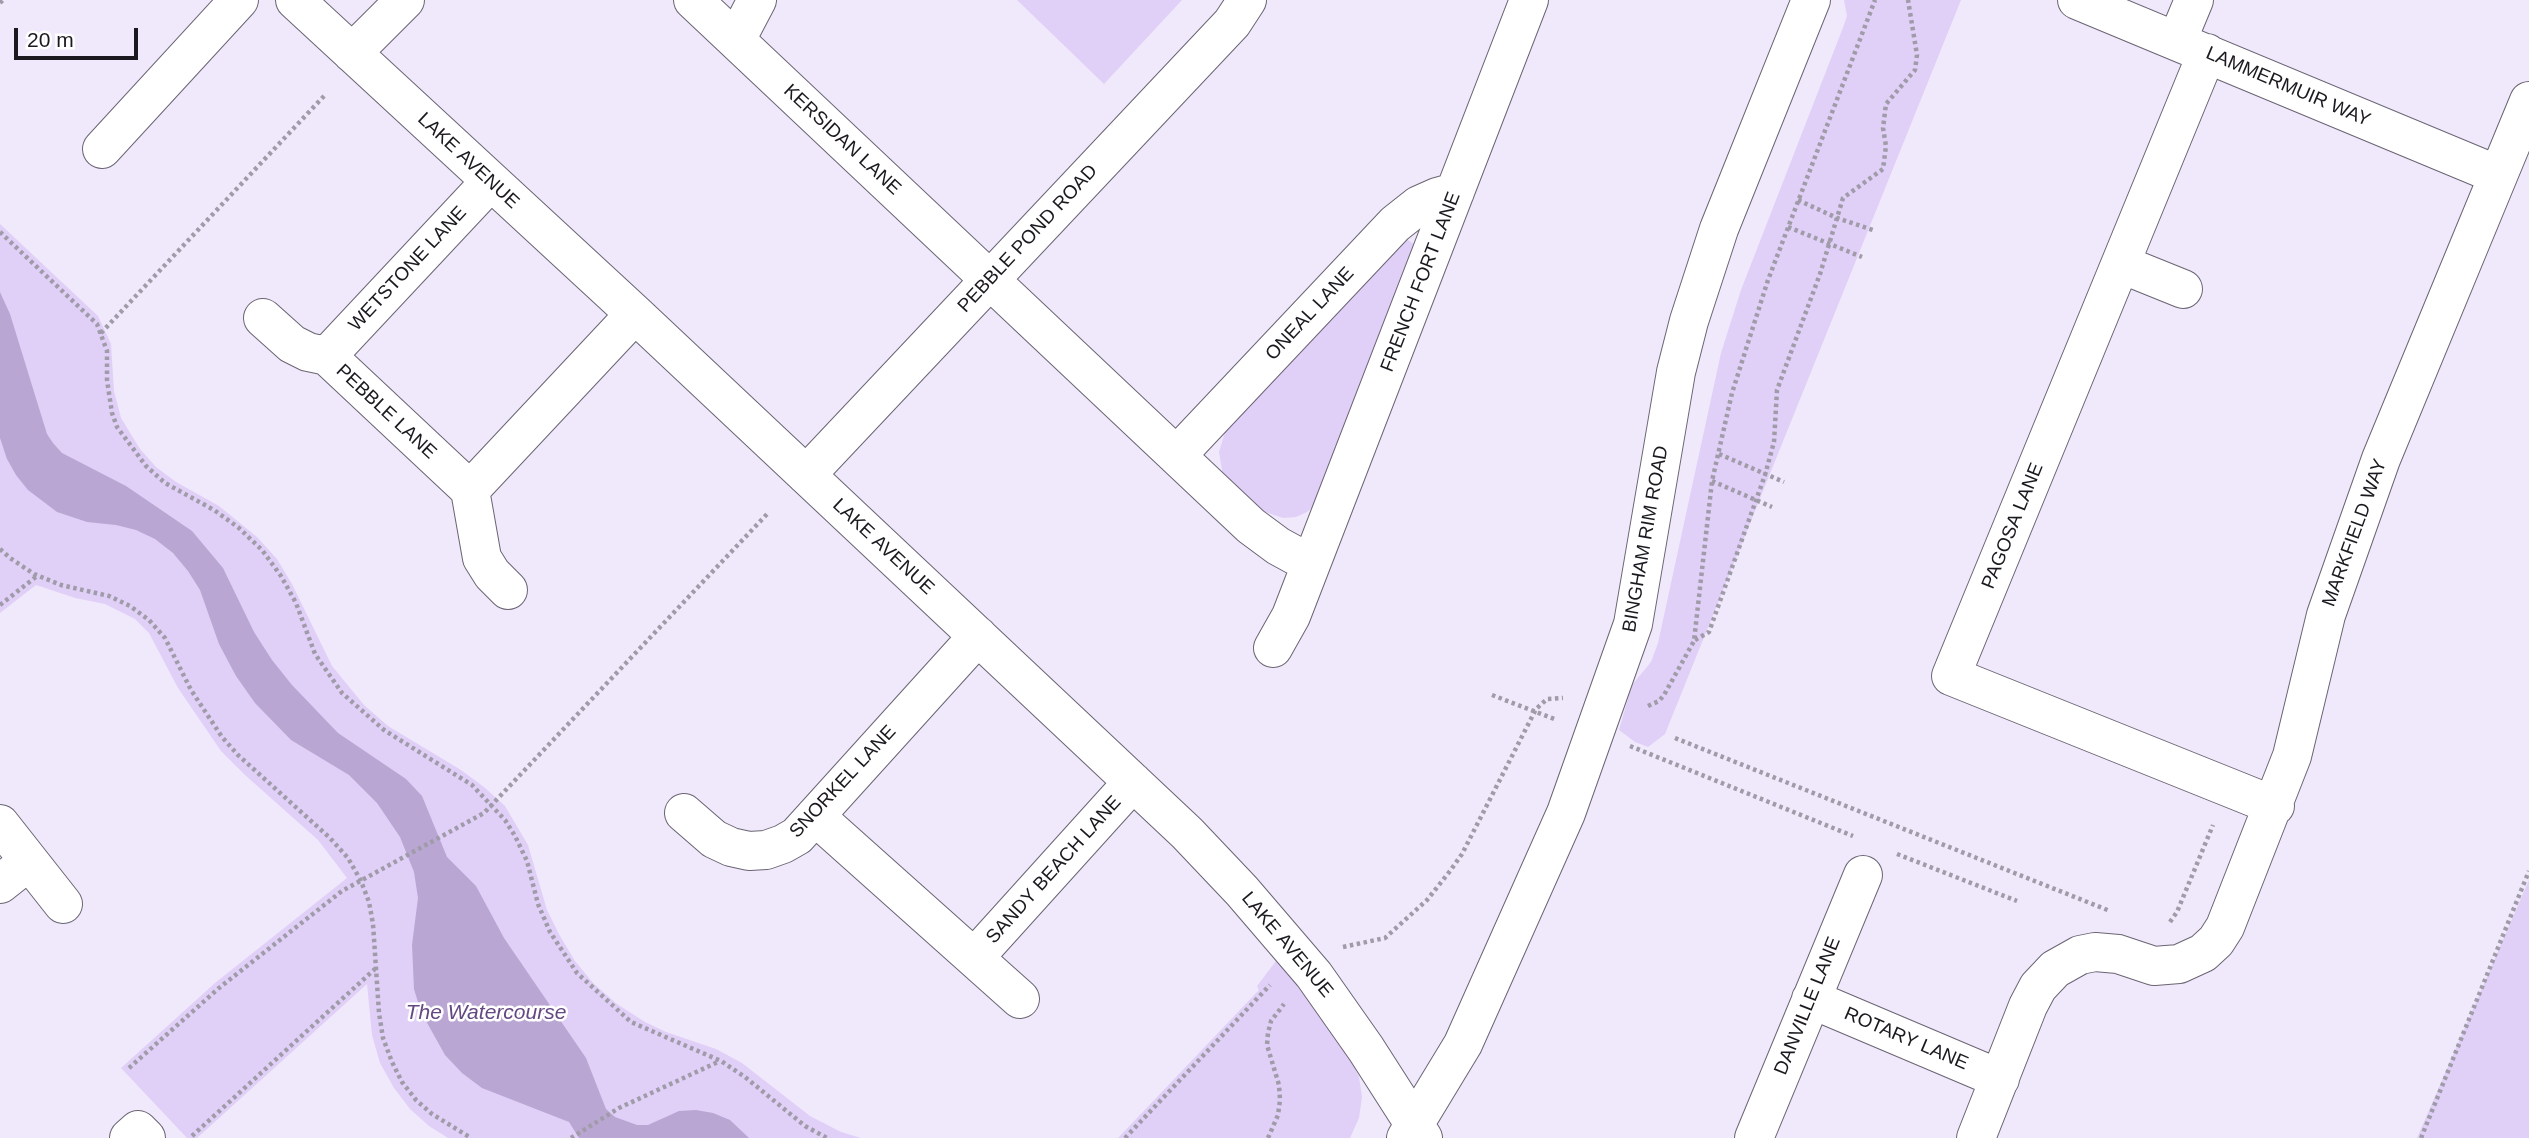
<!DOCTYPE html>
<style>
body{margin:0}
#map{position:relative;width:2529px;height:1138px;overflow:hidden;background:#f0e9fb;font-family:Arial,sans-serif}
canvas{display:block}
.scale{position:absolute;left:14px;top:28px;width:124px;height:32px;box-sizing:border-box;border:4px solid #1b191f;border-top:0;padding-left:9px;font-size:21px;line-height:24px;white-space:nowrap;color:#1b191f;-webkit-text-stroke:5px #fff;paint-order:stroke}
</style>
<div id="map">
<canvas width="2529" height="1138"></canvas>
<div class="scale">20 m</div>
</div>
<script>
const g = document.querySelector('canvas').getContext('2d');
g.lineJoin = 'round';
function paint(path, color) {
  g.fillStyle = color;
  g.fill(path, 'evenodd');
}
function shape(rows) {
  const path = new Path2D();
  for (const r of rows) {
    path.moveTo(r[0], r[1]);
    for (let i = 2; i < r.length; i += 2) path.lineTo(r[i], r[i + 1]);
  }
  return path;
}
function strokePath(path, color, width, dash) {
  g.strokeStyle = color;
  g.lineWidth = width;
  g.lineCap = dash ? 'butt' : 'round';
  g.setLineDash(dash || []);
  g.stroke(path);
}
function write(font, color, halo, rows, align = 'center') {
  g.font = font + ' Arial,sans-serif';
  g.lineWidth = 5;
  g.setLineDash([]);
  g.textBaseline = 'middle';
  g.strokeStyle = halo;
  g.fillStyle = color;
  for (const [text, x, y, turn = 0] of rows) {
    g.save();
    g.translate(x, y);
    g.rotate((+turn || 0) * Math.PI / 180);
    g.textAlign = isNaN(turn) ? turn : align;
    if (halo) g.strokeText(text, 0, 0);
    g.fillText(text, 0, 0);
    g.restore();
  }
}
paint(shape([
 [1017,0,1182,0,1104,84],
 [1844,0,1961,0,1665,734,1648,747,1635,742,1619,730,1632,685,1651,662,1658,643,1721,353,1741,290,1844,25,1847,16],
 [0,224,98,316,111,344,114,391,121,418,140,449,156,467,176,482,219,506,257,537,277,559,292,584,332,666,364,705,388,726,461,770,484,787,505,806,528,845,547,910,560,936,575,961,593,983,617,1004,645,1022,666,1032,716,1049,742,1063,810,1116,841,1132,861,1138,448,1138,429,1126,410,1109,394,1088,380,1063,372,1035,367,984,197,1138,187,1138,121,1068,215,983,347,878,318,840,245,775,221,751,178,688,149,633,135,619,105,604,75,598,36,585,0,613],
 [1408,240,1417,246,1318,503,1307,512,1296,517,1283,518,1251,507,1223,476,1219,452,1225,432,1402,241],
 [2529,880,2529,1138,2417,1138],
 [1279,957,1350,1058,1359,1077,1362,1097,1359,1118,1350,1138,1118,1138,1259,990,1257,986]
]), '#e0cff7');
paint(shape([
 [0,292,10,314,47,434,53,443,62,453,126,486,192,531,223,568,254,632,272,660,292,685,338,733,406,779,422,796,447,857,476,886,504,938,586,1058,606,1109,615,1117,637,1125,648,1125,679,1111,696,1110,713,1113,730,1120,749,1138,579,1138,569,1122,482,1088,462,1073,445,1055,421,1012,414,989,412,945,418,898,414,872,400,837,377,803,349,775,291,740,255,703,236,676,219,644,200,590,188,571,173,553,155,539,136,530,116,525,87,522,57,512,28,490,16,475,7,459,0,438]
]), '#baa6d2');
const minor = shape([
 [295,0,635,314,1187,833,1242,891,1314,975,1366,1049,1423,1138],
 [693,0,1251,526,1278,546,1311,564],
 [2077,0,2498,175],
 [736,40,757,0],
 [2177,41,2194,0],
 [352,53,405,0],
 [2207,53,1951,676,2275,806],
 [102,149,239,0],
 [2121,264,2183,289],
 [263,318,292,344,308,352,327,356,470,490,482,558,492,574,508,590],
 [327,356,490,182],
 [1177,455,1395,224,1419,205,1437,197,1455,192],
 [806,475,1232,23,1247,0],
 [470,490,635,314],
 [1273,648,1291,616,1529,0],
 [684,813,714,839,731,847,749,851,766,850,783,844,797,836,978,636],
 [815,816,1020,999],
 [0,824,63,904],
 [0,884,29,861],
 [974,958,1133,782],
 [1811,999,2000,1079],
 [129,1138,138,1130,146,1138],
 [1406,1138,1463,1044,1566,813,1605,703,1633,624,1676,372,1689,321,1719,229,1811,0],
 [1754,1138,1863,875],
 [1976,1138,2028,1006,2038,987,2055,969,2080,955,2095,952,2118,954,2154,966,2179,964,2203,953,2216,941,2225,927,2292,756,2326,615,2381,459,2529,101]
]);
strokePath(minor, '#6b6473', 40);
strokePath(shape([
 [0,3,3,0],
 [1798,200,1837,218,1873,230],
 [1788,227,1862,257],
 [0,232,97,324,107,351,107,380,112,413,117,427,146,466,165,483,214,510,239,528,262,550,281,576,296,603,315,654,342,693,384,730,472,785,505,820,515,836,527,861,538,904,550,932,577,973,631,1022,721,1061,745,1077,805,1126,827,1138],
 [101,333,325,95],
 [1719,454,1784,482],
 [1712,481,1772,507],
 [0,549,10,558,34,574,61,585,109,596,130,606,149,620,165,638,191,690,222,737,238,755,330,838,348,858,361,881,369,902,373,924,379,1013,383,1038,392,1062,402,1082,416,1100,432,1114,471,1138],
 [0,605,37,576],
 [1695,640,1709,632,1765,475,1774,442,1777,390,1820,274,1843,198,1883,169,1886,146,1883,128,1886,104,1915,70,1917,55,1908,0],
 [1492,695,1557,720],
 [1648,706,1659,701,1664,695,1694,641,1712,481,1732,393,1768,280,1875,0],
 [1675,738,2110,911],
 [1630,746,1853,836],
 [1897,854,2017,901],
 [2170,922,2177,912,2213,825],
 [1343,947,1385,938,1427,900,1450,871,1462,854,1536,709,1547,699,1563,698],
 [129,1068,219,988,342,891,484,813,769,512],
 [192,1136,376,968],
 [571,1138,619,1108,720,1061],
 [1125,1138,1270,985],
 [1268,1138,1278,1115,1280,1100,1279,1085,1267,1045,1268,1033,1271,1021,1284,1004],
 [2421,1138,2529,871]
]), '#a09ba8', 4.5, [3.5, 3.5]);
strokePath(minor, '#fff', 38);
write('19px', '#1b191f', '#fff', [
 ["LAMMERMUIR WAY",2288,87,23],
 ["KERSIDAN LANE",842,140,43],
 ["LAKE AVENUE",468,161,43],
 ["PEBBLE POND ROAD",1028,239,-47],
 ["WETSTONE LANE",408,269,-47],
 ["FRENCH FORT LANE",1421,282,-69],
 ["ONEAL LANE",1310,314,-47],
 ["PEBBLE LANE",386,412,43],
 ["PAGOSA LANE",2013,526,-68],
 ["MARKFIELD WAY",2355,533,-70],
 ["BINGHAM RIM ROAD",1646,539,-80],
 ["LAKE AVENUE",883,547,43],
 ["SNORKEL LANE",843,782,-47],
 ["SANDY BEACH LANE",1054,870,-48],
 ["LAKE AVENUE",1287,945,50],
 ["DANVILLE LANE",1808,1006,-68],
 ["ROTARY LANE",1906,1039,23]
]);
write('italic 21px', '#644881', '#fff', [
 ["The Watercourse",486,1013]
]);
</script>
